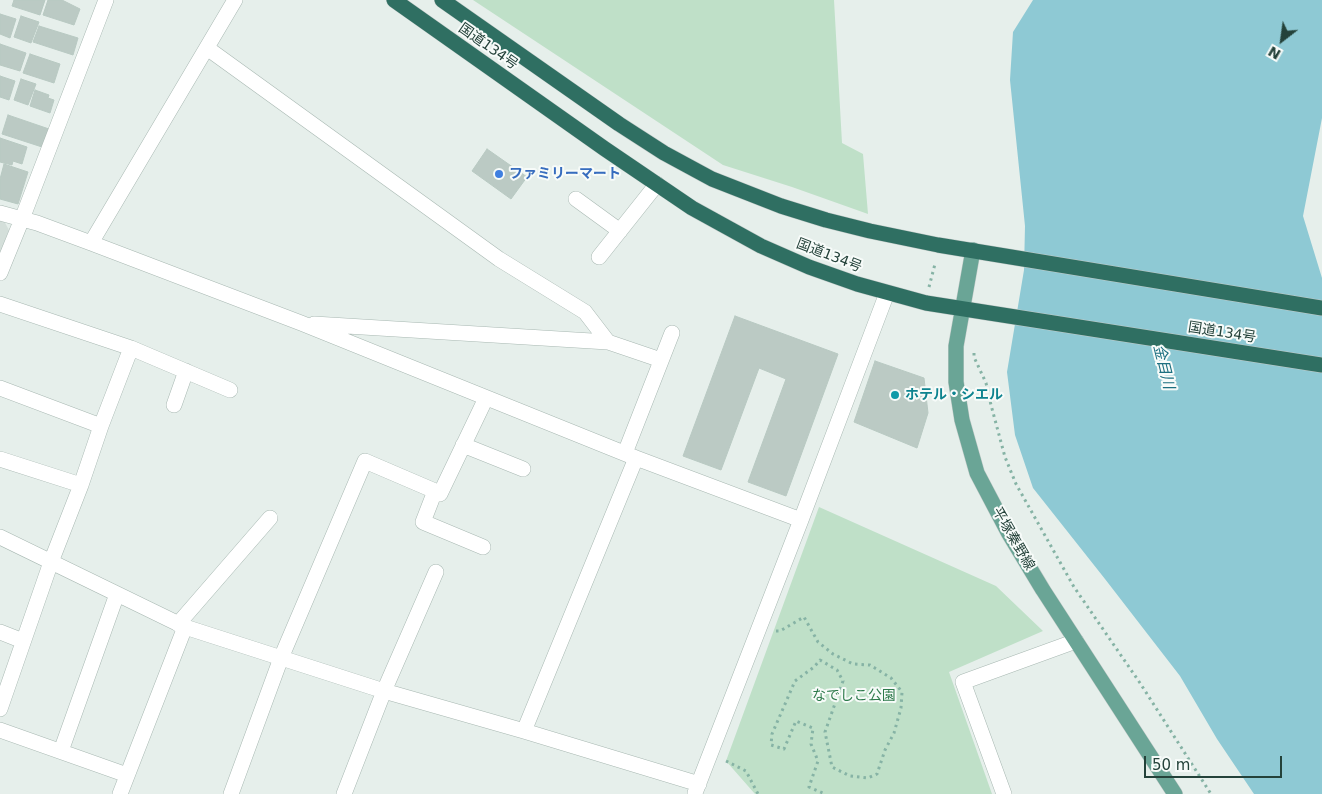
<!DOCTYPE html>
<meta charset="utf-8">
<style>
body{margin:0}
#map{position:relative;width:1322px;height:794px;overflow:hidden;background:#e6efeb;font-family:"DejaVu Sans",sans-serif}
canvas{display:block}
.north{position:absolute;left:1257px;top:15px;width:50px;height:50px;-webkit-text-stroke:4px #f7fbf9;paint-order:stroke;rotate:210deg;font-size:14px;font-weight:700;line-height:20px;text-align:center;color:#24423a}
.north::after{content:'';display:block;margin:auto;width:18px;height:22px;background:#24423a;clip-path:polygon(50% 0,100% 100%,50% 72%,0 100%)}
.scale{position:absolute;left:1144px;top:756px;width:138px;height:22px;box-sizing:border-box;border:2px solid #24423a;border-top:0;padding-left:6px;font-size:15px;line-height:18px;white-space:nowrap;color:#24423a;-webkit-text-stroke:4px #f7fbf9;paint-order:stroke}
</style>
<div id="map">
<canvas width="1322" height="794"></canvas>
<div class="north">N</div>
<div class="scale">50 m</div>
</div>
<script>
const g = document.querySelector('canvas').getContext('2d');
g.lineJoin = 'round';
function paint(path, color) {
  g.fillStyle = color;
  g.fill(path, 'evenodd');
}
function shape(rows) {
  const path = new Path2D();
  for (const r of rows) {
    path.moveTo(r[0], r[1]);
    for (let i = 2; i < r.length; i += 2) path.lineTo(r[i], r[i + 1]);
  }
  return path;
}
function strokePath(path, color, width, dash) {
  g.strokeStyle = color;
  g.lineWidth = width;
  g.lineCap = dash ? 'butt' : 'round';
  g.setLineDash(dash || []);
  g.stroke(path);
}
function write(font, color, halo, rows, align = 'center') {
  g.font = font + ' "DejaVu Sans","Noto Sans JP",sans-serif';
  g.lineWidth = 4;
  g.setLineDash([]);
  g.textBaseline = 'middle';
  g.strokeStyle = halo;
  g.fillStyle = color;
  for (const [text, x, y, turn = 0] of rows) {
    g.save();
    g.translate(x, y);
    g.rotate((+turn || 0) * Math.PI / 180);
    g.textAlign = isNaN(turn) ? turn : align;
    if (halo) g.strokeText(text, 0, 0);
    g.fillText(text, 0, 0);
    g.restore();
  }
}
paint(shape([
 [0,220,4,221,9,230,0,254]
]), '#d4dfda');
paint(shape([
 [473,0,834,0,842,143,863,154,868,214,792,187,723,165],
 [819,507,996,586,1043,631,949,672,992,794,755,794,726,761]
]), '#bfe0c8');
paint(shape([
 [1033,0,1322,0,1322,118,1303,216,1322,278,1322,794,1254,794,1217,739,1180,676,1105,579,1033,488,1015,435,1007,372,1024,270,1025,226,1010,80,1013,32]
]), '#8ec9d4');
const building = shape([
 [14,0,45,0,40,15,12,6,14,0],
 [48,0,62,0,80,9,74,25,43,15,48,0],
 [0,14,16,19,10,38,0,34,0,14],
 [21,16,39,22,31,43,14,37,21,16],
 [39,26,78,38,73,55,33,42,39,26],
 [0,44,26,53,20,71,0,65,0,44],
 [30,54,60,64,54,83,23,73,30,54],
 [0,76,15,81,9,100,0,97,0,76],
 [21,79,36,84,28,105,14,100,21,79],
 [35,90,49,95,48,98,54,100,50,113,30,106,35,90],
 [8,115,49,129,42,147,2,134,8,115],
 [0,138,27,147,22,164,13,161,12,165,0,162,0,138],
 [487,149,527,177,511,199,472,171,487,149],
 [4,164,28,172,18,204,0,199,0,179,4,164],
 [735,316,838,354,786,496,748,482,786,379,759,368,721,470,683,456,735,316],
 [875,361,924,378,928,413,917,448,854,422,875,361]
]);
paint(building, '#bbcac4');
strokePath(building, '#b8c9c2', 1);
const minor = shape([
 [106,0,22,219,37,223,91,243,301,323,636,458,801,520],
 [207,48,499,259,585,312,608,342,314,324],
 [576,199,620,231],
 [0,213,22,219,0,273],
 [91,243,235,0],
 [599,257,657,184],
 [0,304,131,348,101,426,81,485,51,562,0,709],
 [608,342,661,360],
 [131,348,230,390],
 [0,388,101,426],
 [174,405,186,371],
 [463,445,523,469],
 [625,453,672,333],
 [0,459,81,485],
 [435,491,423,522,483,547],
 [0,537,185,627,384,691,524,731,699,784],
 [178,624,270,518],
 [0,632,23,641],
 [0,730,127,775],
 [524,731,636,458],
 [61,751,117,594],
 [695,793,801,520,887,293],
 [120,794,185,627],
 [231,794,281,658,365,461,435,491,440,494,486,398],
 [344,794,384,691,436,572],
 [1004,794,963,682,1076,641]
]);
const major = shape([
 [973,250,956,346,956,382,962,420,977,473,1008,532,1043,590,1175,794]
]);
const highway = shape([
 [394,0,605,149,692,208,761,246,809,267,857,284,926,303,1322,365],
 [442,0,619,124,664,153,712,179,781,206,826,220,870,231,938,245,1322,308]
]);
strokePath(minor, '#a8b8b2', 16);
strokePath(major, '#c2cac8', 16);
strokePath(highway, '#c2cac8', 16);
strokePath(shape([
 [929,287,935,264],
 [974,353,974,357,986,383,991,405,1005,457,1016,484,1074,587,1140,683,1211,794],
 [776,631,780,631,804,617,818,642,833,654,853,664,870,665,891,678,902,692,901,708,894,733,885,750,877,774,868,778,850,776,832,767,825,732,843,681,837,670,820,660,814,667,795,681,772,734,771,745,784,749,796,721,813,728,811,744,818,761,809,787,825,794],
 [726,761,746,771,758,794]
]), '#86b3a5', 3, [2.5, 4]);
strokePath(minor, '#fff', 15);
strokePath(major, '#6aa596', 15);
strokePath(highway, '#2f6f62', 15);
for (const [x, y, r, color] of [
 [499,174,5,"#3f7fe0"],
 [895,395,5,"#0f9aa8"]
]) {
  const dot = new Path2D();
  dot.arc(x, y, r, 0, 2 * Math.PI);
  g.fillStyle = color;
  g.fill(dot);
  strokePath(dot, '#f7fbf9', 2);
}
write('14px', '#24423a', '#f7fbf9', [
 ["国道134号",488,47,35],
 ["国道134号",829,256,21],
 ["国道134号",1222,333,9],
 ["平塚秦野線",1013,539,60]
]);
write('bold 14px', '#366cbe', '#f7fbf9', [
 ["ファミリーマート",509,174]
], 'left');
write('bold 14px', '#0d838f', '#f7fbf9', [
 ["ホテル・シエル",905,395]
], 'left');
write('14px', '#2d7a4b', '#f7fbf9', [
 ["なでしこ公園",854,696]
]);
write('italic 15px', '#1c6f80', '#f7fbf9', [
 ["金目川",1163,367,76]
]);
</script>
